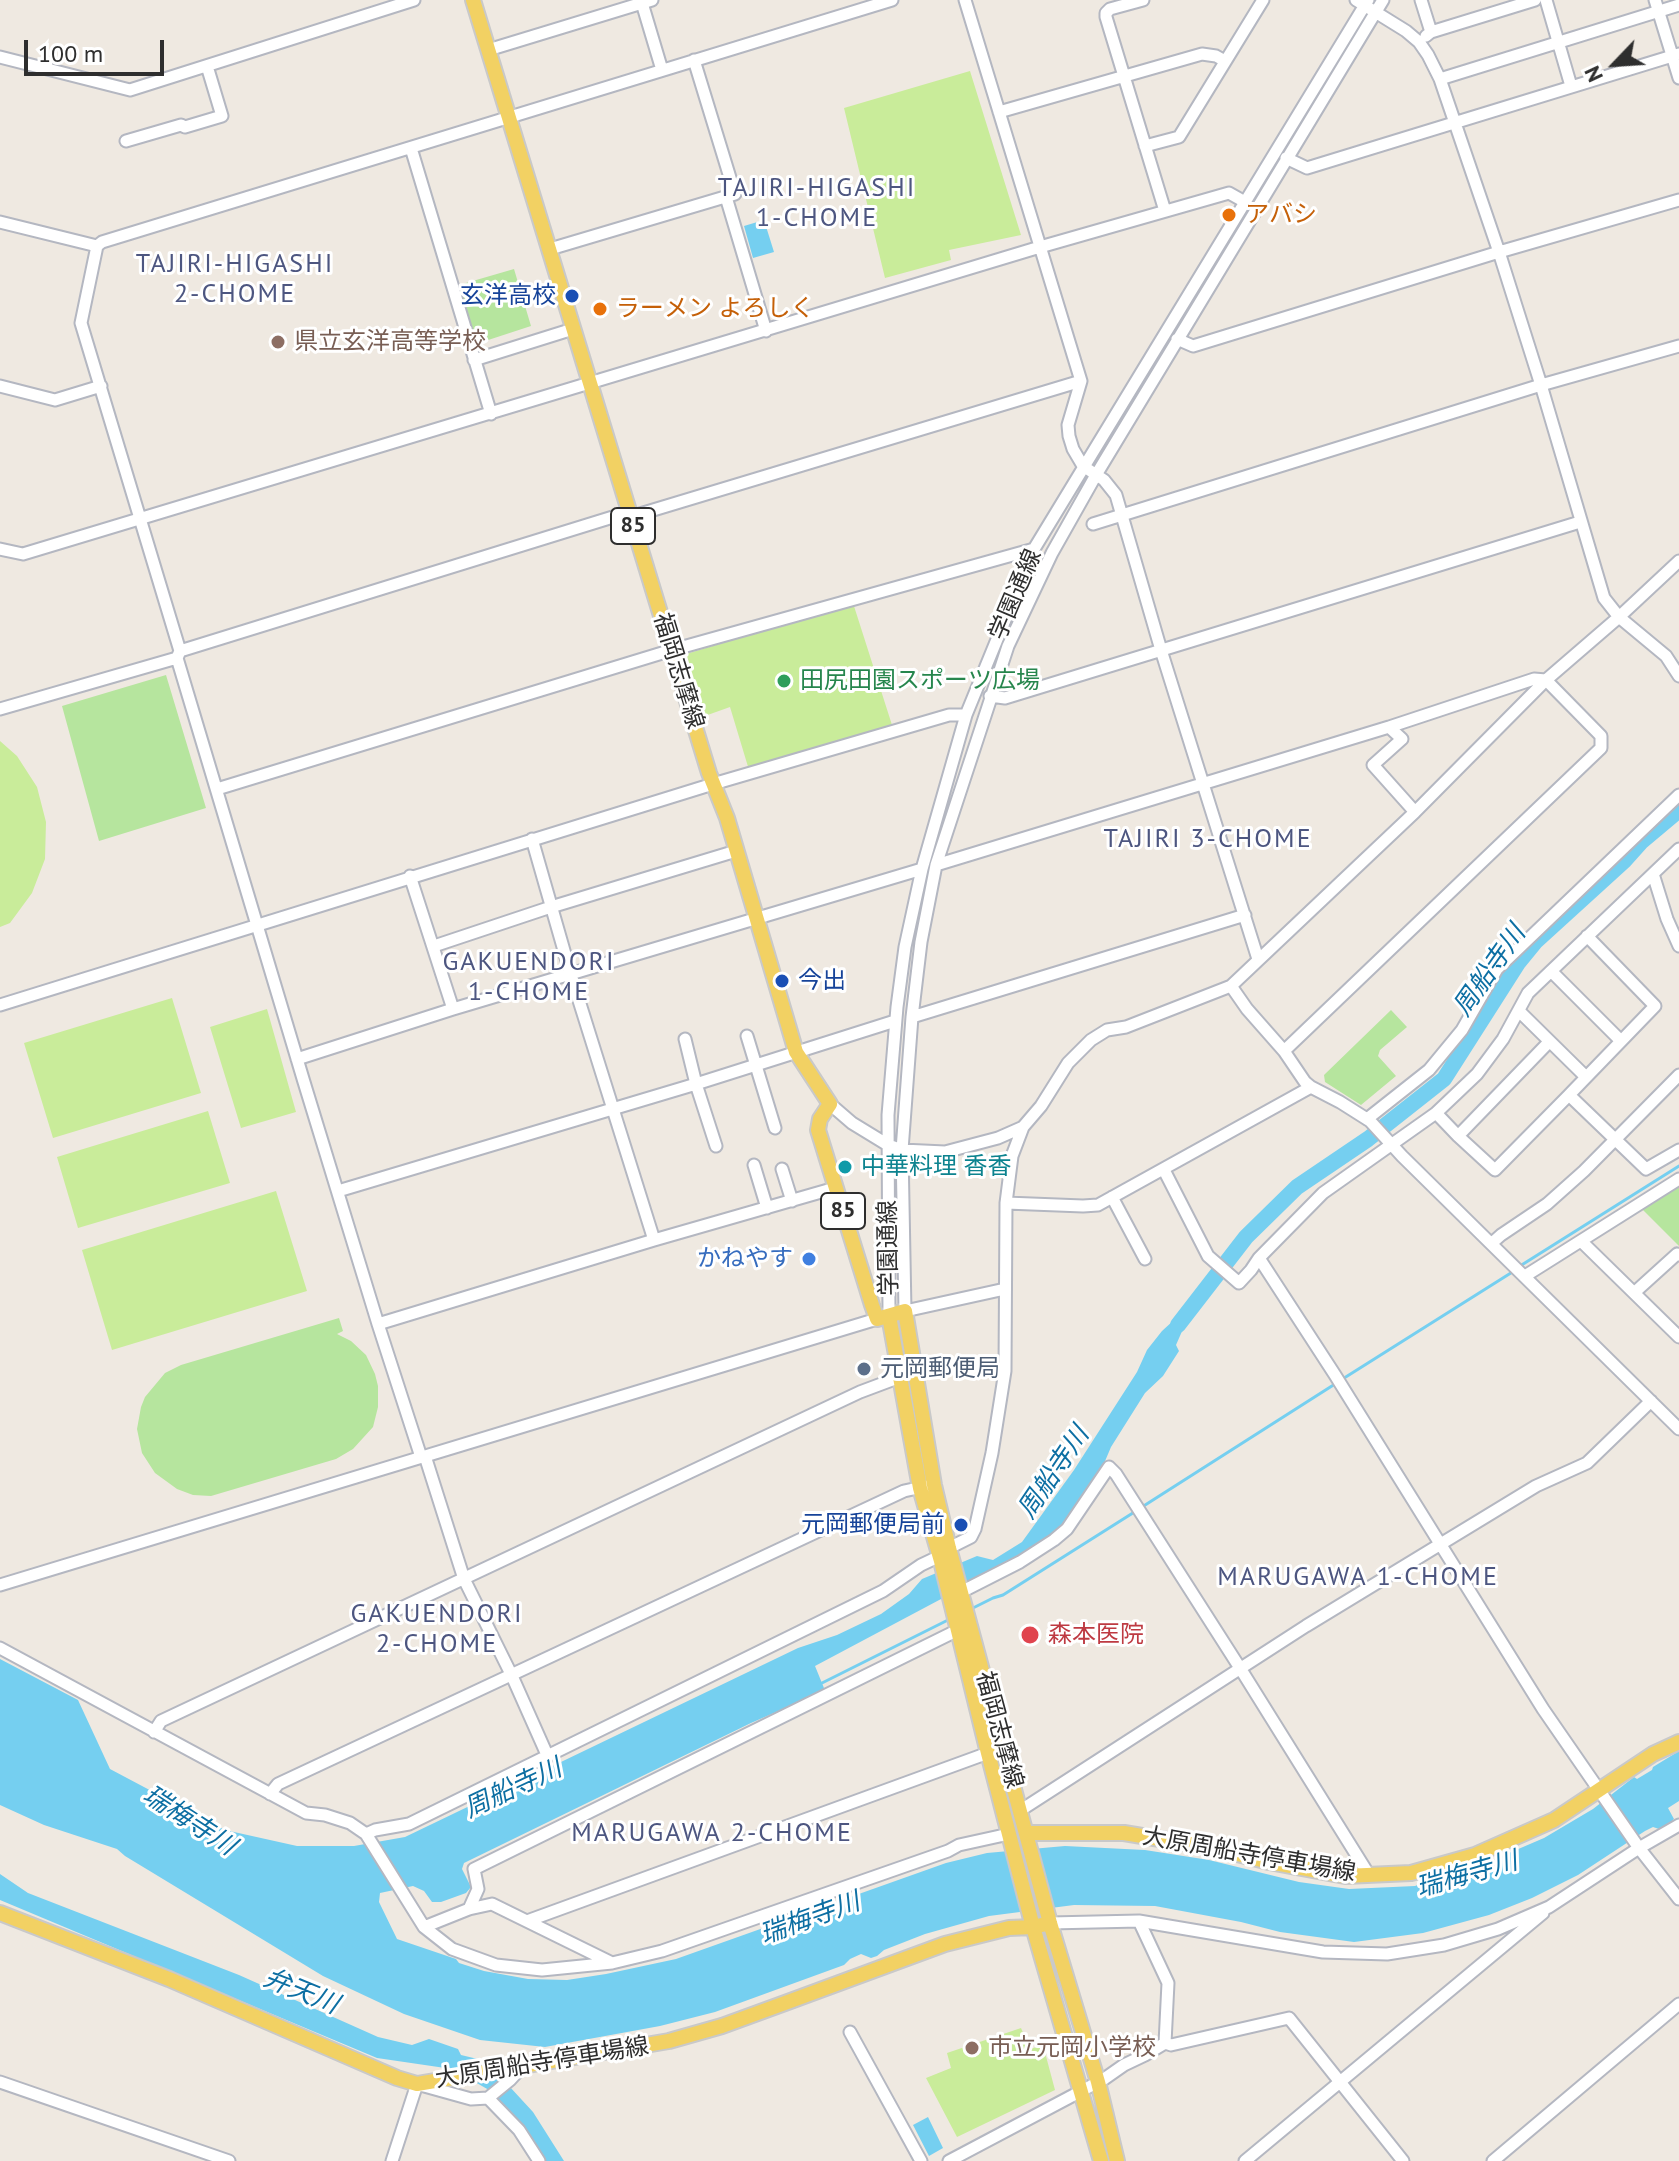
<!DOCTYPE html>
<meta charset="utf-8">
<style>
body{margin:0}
#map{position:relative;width:1679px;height:2161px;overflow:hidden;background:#efe9e1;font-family:"PT Sans",sans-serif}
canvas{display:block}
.north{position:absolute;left:1575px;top:24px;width:80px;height:80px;-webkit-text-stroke:6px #fff;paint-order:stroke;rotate:245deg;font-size:22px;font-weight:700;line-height:32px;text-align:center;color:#2e2e2e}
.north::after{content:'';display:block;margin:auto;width:28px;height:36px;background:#2e2e2e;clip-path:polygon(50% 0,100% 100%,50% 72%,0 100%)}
.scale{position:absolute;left:24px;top:40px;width:140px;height:36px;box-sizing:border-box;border:4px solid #2e2e2e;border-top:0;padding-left:10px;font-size:24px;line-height:28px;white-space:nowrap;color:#2e2e2e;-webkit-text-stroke:6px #fff;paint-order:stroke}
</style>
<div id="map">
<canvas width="1679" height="2161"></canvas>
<div class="north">N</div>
<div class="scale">100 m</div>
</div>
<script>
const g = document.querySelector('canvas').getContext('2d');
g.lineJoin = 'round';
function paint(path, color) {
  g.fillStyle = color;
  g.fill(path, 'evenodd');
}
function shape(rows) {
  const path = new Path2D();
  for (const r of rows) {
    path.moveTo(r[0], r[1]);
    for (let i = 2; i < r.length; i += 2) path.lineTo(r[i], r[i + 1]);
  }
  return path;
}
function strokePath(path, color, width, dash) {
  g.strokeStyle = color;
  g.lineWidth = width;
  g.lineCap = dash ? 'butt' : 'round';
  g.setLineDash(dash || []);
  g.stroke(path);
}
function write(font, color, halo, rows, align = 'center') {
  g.font = font + ' "PT Sans","Noto Sans JP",sans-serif';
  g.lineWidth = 6;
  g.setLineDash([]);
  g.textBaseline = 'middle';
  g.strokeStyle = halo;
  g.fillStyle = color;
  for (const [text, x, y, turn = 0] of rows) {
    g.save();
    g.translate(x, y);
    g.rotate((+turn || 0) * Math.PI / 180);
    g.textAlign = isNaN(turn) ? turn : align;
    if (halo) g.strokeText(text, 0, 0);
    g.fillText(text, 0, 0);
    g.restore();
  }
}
paint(shape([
 [514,269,531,326,476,344,459,285],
 [166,675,206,808,99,841,62,706],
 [1391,1010,1407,1027,1380,1050,1378,1056,1396,1076,1361,1105,1325,1082,1324,1075],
 [1679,1179,1679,1246,1639,1206],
 [339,1318,343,1331,337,1334,351,1341,366,1355,375,1374,378,1386,378,1407,373,1427,353,1449,336,1459,211,1496,193,1495,177,1489,155,1473,142,1453,137,1429,141,1407,145,1397,165,1373,181,1365]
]), '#b6e59e');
paint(shape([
 [970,71,1021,235,949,250,951,260,885,278,844,108],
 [853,603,892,725,749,770,730,707,702,717,683,655],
 [0,741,17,756,37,787,46,822,45,859,32,893,10,923,0,927],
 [172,998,201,1093,53,1138,24,1043],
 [267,1009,296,1112,241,1128,210,1027],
 [208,1111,230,1183,78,1228,57,1157],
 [276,1191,307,1291,112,1350,82,1250],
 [1021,2028,1030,2049,1043,2045,1055,2090,957,2137,926,2078,951,2068,947,2053]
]), '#c9ec9a');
paint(shape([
 [764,220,774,252,753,258,744,226],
 [1186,1309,1196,1311,1183,1329,1176,1345,1179,1351,1163,1376,1145,1393,1111,1447,1100,1473,1062,1528,1037,1548,815,1666,826,1693,783,1709,751,1723,464,1863,462,1869,471,1887,466,1893,441,1902,432,1902,424,1891,413,1886,380,1893,379,1902,397,1939,456,1959,459,1963,484,1971,528,1979,567,1980,606,1974,676,1959,946,1863,987,1853,1065,1846,1145,1850,1209,1860,1299,1882,1349,1889,1415,1886,1440,1876,1488,1862,1544,1838,1593,1809,1634,1777,1637,1779,1652,1770,1653,1767,1679,1751,1679,1801,1668,1808,1674,1819,1662,1830,1653,1827,1645,1831,1578,1875,1532,1898,1489,1915,1423,1933,1354,1942,1280,1932,1241,1922,1155,1906,1074,1905,989,1916,925,1934,884,1950,877,1956,871,1958,861,1954,850,1959,844,1965,715,2012,660,2026,545,2047,480,2040,404,2014,323,1976,125,1856,117,1849,44,1825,0,1805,0,1659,78,1700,110,1769,225,1830,297,1846,354,1846,405,1837,798,1648,837,1635,881,1614,909,1594,922,1579,977,1556,993,1560,1022,1542,1074,1470,1137,1372,1147,1350,1162,1331],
 [0,1874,28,1893,239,1975,378,2037,412,2045,429,2039,458,2049,461,2055,486,2061,533,2112,564,2161,545,2161,521,2124,489,2090,452,2069,377,2058,0,1900],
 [928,2117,943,2148,929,2156,913,2125]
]), '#75cff0');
strokePath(shape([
 [1520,1266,1679,1166],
 [1341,1380,1514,1271],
 [1142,1507,1335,1384],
 [971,1609,993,1598,1003,1595,1136,1511],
 [820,1684,950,1619]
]), '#75cff0', 3);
strokePath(shape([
 [1178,1325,1246,1237,1297,1187,1368,1139,1444,1079,1518,963,1536,941,1625,860,1642,841,1679,810]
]), '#75cff0', 16);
const minor = shape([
 [965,0,1081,381,1068,425,1069,436,1073,449,1083,466,1104,480,1116,495,1161,650,1258,959],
 [1143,0,1110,9,1106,13,1106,17,1165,211],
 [1356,0,1406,31,1419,42,1428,55,1440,79,1499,252,1541,385,1604,598,1619,617,1666,656,1679,676],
 [1421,0,1431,32,1426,36],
 [1546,0,1571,86],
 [1655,0,1679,78],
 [642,3,662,70],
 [1431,32,1535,0],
 [488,50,652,0],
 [0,57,130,90,414,0],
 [1440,79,1679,5],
 [999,112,1202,54,1216,56,1225,61],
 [126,141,181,125,185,127,222,116,207,66],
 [1145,146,1179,137,1263,0],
 [411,148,491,414],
 [1286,158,1307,168,1679,54],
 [726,197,766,331],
 [0,222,97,246],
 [550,249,735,194,694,60],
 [1177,339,1193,346,1499,252,1679,200],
 [474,360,573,329],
 [0,386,55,400,101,386],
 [630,517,1081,381],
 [1093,524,1541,385,1679,346],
 [0,549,23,554,1040,247,1229,193,1245,202],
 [180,651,629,512],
 [990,696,1005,698,1580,522],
 [0,709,177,658],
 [1389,727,1402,739,1373,765,1415,812],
 [217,789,672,650,1034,549],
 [532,839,571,975,654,1240],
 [936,865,1389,727,1534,679,1546,680,1601,736,1601,748,1284,1051],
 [1653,874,1667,919,1679,946],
 [410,876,453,1009],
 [1587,936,1655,1006,1569,1095,1646,1169,1679,1150],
 [434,946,551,907,736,851],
 [1551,971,1621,1041],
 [1231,986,1247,1009,1284,1051,1305,1082,1311,1087,1340,1102,1370,1121,1402,1156,1679,1429],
 [0,1005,713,784,949,715,966,715],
 [1519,1011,1586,1077],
 [912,1017,1245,915],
 [747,1036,775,1128],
 [685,1039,696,1084,716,1146],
 [297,1059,453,1009,922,869],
 [830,1104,852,1123,888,1145,902,1150,945,1152,998,1138,1023,1127,1041,1106,1068,1063,1091,1040,1107,1030,1126,1027,1231,986,1415,812,1546,680,1619,617,1679,561],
 [1436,1113,1458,1136,1495,1170,1569,1095],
 [1367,1119,1429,1070,1462,1030,1497,969,1679,795],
 [1458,1136,1549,1042],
 [754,1165,767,1208],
 [782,1169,792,1201],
 [1164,1170,1208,1256,1239,1283,1251,1270,1259,1258,1323,1193,1436,1113,1477,1074,1503,1039,1528,993,1679,849],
 [338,1191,696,1084,895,1021],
 [1112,1197,1145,1259],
 [1006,1203,1083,1206,1098,1205,1311,1087],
 [1581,1241,1679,1337],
 [1492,1243,1501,1235,1547,1204,1584,1171,1679,1075],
 [1259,1258,1335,1375,1543,1709,1639,1848,1679,1899],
 [1525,1276,1679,1179],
 [1005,1289,905,1311,902,1150,912,1017,921,942,936,865,1008,646,1052,553,1096,475,1383,0],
 [1635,1292,1677,1254,1679,1255],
 [889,1316,888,1115,897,1007,905,947,922,869,966,715,1034,549,1368,0],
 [378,1324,654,1240,835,1188],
 [425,1456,464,1579,512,1676,548,1757],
 [421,1457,378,1324,304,1082,177,658,180,651,81,323,97,246,102,242,892,0],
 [949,1548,971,1537,975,1529,992,1453,1005,1371,1006,1203,1012,1156,1023,1127],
 [0,1585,877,1319],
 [961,1592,1020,1562,1054,1540,1067,1529,1109,1467,1116,1474,1240,1668,1369,1875],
 [0,1648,306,1813,325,1815,350,1823,366,1834,424,1927,452,1949,496,1965,542,1970,612,1963,662,1951,948,1851,959,1845,1009,1834],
 [154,1732,161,1721,860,1392,900,1377],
 [270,1794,278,1784,904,1491,927,1486],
 [1021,1810,1306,1626,1536,1486,1587,1463,1651,1401],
 [366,1834,375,1830,409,1824,883,1591,921,1565,940,1556],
 [469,1909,478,1889,474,1869,958,1630],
 [527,1921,988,1753,1006,1755],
 [1139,1921,1168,1983,1165,2043],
 [1050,1923,1139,1921,1323,1952,1387,1954,1444,1945,1498,1929,1549,1907,1639,1848,1679,1825],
 [424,1927,469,1909,492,1904,612,1963],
 [850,2032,921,2161],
 [0,2082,229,2161],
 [488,2098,519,2130,539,2161],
 [392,2161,417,2084,471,2099,488,2098,510,2080,521,2068],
 [949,2161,1104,2079,1124,2065,1145,2055,1165,2043,1171,2045,1289,2018,1403,2161],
 [1245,2161,1543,1913],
 [1493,2161,1679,2004]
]);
const major = shape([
 [473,0,709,773,727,818,796,1052,830,1104,820,1119,818,1130,872,1305,877,1319,905,1311,934,1485,949,1548,1050,1923,1098,2082,1117,2161],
 [889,1316,920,1488,941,1561,988,1753,1033,1927,1101,2161],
 [1027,1833,1124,1833,1214,1848,1269,1862,1345,1876,1411,1873,1475,1855,1554,1820,1653,1754,1679,1742],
 [0,1913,169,1979,397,2078,417,2084,669,2041,722,2026,785,2003,945,1944,1009,1928,1033,1927,1050,1923]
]);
strokePath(minor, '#b4b7c1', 15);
strokePath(major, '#c9c9c9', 18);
strokePath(minor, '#fff', 11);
strokePath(major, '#f2d163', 14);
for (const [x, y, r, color] of [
 [1229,215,8,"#e8710a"],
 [572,296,8,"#1a4fb4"],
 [600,309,8,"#e8710a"],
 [278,342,8,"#8d6e63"],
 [784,681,8,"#2e9e5b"],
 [782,981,8,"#1a4fb4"],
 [845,1167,8,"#0f9aa8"],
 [809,1259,8,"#3f7fe0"],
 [864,1369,8,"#5c6f8a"],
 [961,1525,8,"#1a4fb4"],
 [1030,1635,10,"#e0444e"],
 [972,2048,8,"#8d6e63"]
]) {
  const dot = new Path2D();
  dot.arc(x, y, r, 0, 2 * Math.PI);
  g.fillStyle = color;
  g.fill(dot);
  strokePath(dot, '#fff', 3);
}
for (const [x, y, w] of [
 [633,526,44],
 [843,1211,44]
]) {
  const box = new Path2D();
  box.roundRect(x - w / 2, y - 18, w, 36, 6);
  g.fillStyle = '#fff';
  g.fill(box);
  strokePath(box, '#2e2e2e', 2);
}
write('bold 22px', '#2e2e2e', null, [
 ["85",633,526],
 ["85",843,1211]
]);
write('24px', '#c56008', '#fff', [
 ["アバシ",1245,215],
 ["ラーメン よろしく",616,309]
], 'left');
write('24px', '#164399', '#fff', [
 ["玄洋高校",556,296],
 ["今出",798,981,"left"],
 ["元岡郵便局前",945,1525]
], 'right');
write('24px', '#785e54', '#fff', [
 ["県立玄洋高等学校",294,342],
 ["市立元岡小学校",988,2048]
], 'left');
write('24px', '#2e2e2e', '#fff', [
 ["学園通線",1016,595,-67],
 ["福岡志摩線",678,671,73],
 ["学園通線",889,1248,-91],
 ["福岡志摩線",999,1730,75],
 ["大原周船寺停車場線",1249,1855,10],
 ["大原周船寺停車場線",542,2063,-9]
]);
write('24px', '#27864d', '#fff', [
 ["田尻田園スポーツ広場",800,681]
], 'left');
write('24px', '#0d838f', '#fff', [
 ["中華料理 香香",861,1167]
], 'left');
write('24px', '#366cbe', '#fff', [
 ["かねやす",793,1259]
], 'right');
write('24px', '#4e5e75', '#fff', [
 ["元岡郵便局",880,1369]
], 'left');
write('24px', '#be3a42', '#fff', [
 ["森本医院",1048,1635]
], 'left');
g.letterSpacing = '2px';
write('26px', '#4d5680', '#fff', [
 ["TAJIRI-HIGASHI",817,189],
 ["1-CHOME",817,219],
 ["TAJIRI-HIGASHI",235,265],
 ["2-CHOME",235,295],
 ["TAJIRI 3-CHOME",1208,840],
 ["GAKUENDORI",529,963],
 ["1-CHOME",529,993],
 ["MARUGAWA 1-CHOME",1358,1578],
 ["GAKUENDORI",437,1615],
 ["2-CHOME",437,1645],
 ["MARUGAWA 2-CHOME",712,1834]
]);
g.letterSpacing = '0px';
write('italic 26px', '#0d6fa3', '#fff', [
 ["周船寺川",1490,971,-55],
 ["周船寺川",1054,1473,-56],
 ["周船寺川",513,1789,-25],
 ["瑞梅寺川",189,1821,33],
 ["瑞梅寺川",1467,1875,-16],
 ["瑞梅寺川",810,1919,-20],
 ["弁天川",301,1992,22]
]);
</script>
